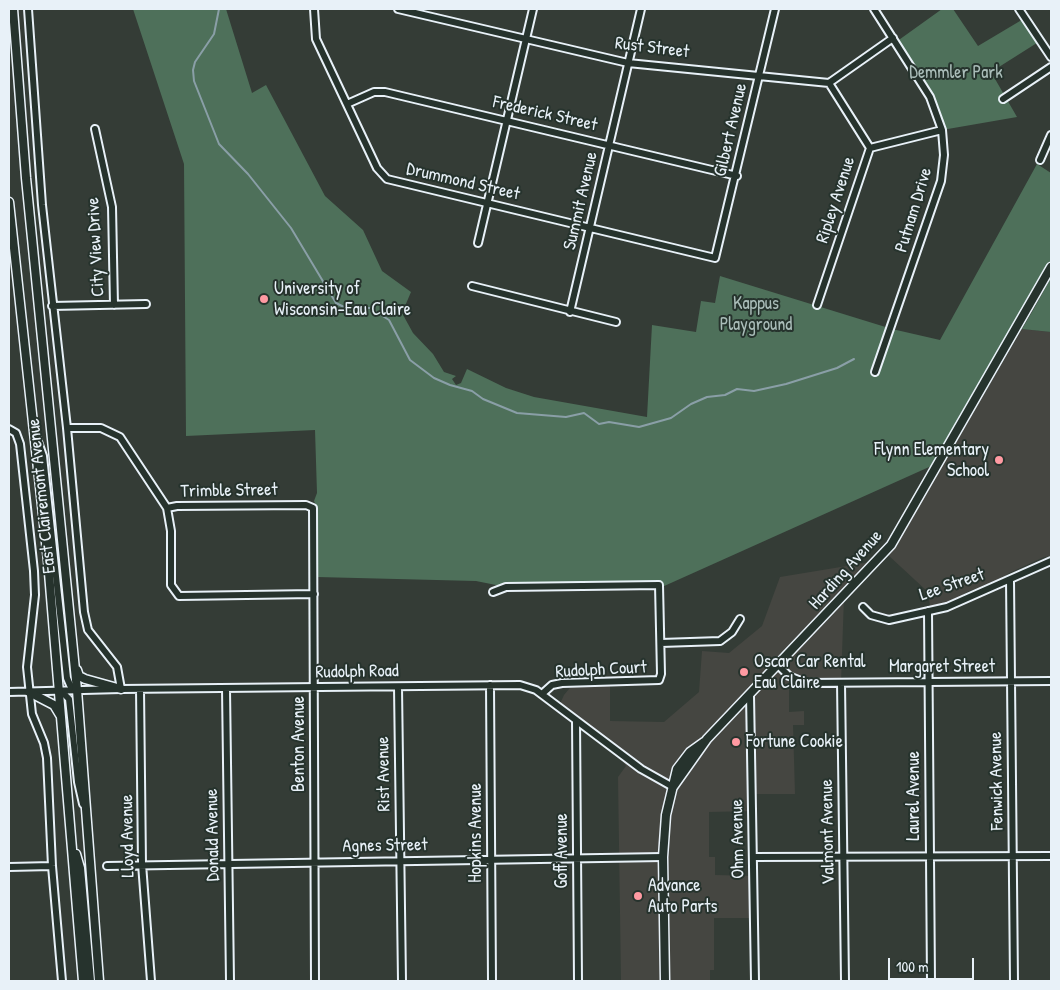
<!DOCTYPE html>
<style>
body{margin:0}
#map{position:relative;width:1060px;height:990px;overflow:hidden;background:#343c36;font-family:"Patrick Hand",sans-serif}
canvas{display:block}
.frame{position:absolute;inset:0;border:10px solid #e8f1f8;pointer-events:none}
.scale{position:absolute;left:888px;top:958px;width:86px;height:22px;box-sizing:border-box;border:2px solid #e8f1f8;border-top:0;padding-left:6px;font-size:15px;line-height:18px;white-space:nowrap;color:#e8f1f8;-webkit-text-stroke:4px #26332d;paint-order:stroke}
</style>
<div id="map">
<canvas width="1060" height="990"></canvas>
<div class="frame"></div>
<div class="scale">100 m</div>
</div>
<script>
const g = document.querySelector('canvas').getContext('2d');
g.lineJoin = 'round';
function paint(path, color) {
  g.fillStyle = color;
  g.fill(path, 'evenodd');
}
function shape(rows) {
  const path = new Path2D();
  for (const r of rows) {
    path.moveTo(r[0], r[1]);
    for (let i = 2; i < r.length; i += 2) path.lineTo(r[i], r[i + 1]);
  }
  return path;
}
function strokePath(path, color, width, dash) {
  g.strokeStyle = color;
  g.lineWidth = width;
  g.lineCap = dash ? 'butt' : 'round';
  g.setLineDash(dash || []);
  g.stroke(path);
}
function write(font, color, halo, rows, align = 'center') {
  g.font = font + ' "Patrick Hand",sans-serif';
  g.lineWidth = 4;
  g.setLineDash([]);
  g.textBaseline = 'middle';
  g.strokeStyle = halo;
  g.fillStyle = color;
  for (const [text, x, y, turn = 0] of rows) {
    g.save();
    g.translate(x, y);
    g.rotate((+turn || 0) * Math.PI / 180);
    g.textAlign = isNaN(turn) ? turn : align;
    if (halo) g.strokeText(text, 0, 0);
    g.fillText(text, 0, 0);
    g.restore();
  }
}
paint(shape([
 [1022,329,1051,332,1051,556,1044,557,1009,573,1001,579,967,592,957,600,930,606,928,592,888,555,903,534],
 [877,561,844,597,841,683,806,683,789,676,789,712,804,711,804,725,793,725,795,794,753,794,753,811,709,812,709,857,715,857,715,875,754,876,754,918,714,918,714,970,710,970,710,981,621,981,618,777,626,766,615,750,559,706,564,695,574,683,610,683,610,721,664,722,699,692,702,651,729,653,762,626,780,577]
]), '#454641');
paint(shape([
 [133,9,226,9,252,93,266,85,325,196,363,230,382,271,411,292,402,313,413,333,433,354,444,372,456,376,452,379,456,385,461,383,467,369,506,388,534,397,647,417,652,325,696,332,701,301,715,303,720,276,892,329,940,340,1037,164,1051,173,1051,267,938,463,662,587,506,587,476,581,317,577,317,507,314,501,317,493,315,430,186,436,184,164],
 [942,9,953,9,978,46,1025,18,1040,41,991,72,1017,117,942,130,930,97,896,42],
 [1051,278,1051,332,1022,329,1032,312]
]), '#4e705a');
strokePath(shape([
 [219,9,214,34,195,62,193,70,194,81,219,144,248,174,291,228,336,303,346,308,370,308,389,320,410,360,434,378,450,385,472,391,483,399,517,413,566,417,584,413,599,424,609,422,639,427,671,418,691,404,707,397,725,395,737,389,754,391,786,384,837,368,854,359]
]), '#8a9fa7', 2);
const minor = shape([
 [28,9,42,205,67,428,84,612,88,630,117,667,121,689],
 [314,9,316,39,377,168,387,179,715,258,775,9],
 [398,9,628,63,829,83,893,38],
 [874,9,930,97,942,130,944,155,941,181,875,372],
 [1019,9,1051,57],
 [1003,99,1051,67],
 [347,104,374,92,385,92,737,176],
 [95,129,112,207,114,305],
 [870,148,942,130],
 [1040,160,1051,135],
 [478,243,533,9],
 [472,286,616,322],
 [817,305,870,148,829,83],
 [52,306,146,304],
 [570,312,641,9],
 [67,428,101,428,120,437,167,508,177,506,306,505,313,508,315,981],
 [9,429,16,433,20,444,34,571,35,595,27,667,32,714,44,743,47,758,52,866,62,981],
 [36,436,43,456,67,678,70,685,77,690],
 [167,508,171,531,171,585,179,596,314,594],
 [1010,580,1014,981],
 [493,592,506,587,659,585,661,674,659,680,562,683,552,685,542,694],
 [863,607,871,615,889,620,947,607,1051,561],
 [928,611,931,981],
 [661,643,720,641,732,632,740,619],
 [779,666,789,676,806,683,1051,681],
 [841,683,845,981],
 [490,685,492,981],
 [398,687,402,981],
 [140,689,142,864,151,981],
 [226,689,230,981],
 [61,691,69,699,78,782,83,804],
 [9,692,121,689,520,685,536,690,641,769,673,787],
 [750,695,755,981],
 [576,720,578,981],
 [754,857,1051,856],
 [107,866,663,857],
 [9,867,52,866]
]);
const major = shape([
 [13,9,26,178,77,690,99,981],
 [9,202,48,561,83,981],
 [77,670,79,676,85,679,121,689],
 [29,692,54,705,60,715],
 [673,787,707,739,891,545,1051,267],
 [76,854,80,868,90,981],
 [665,981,663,857,666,815,677,769,690,752,704,742]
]);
strokePath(minor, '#e8f1f8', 10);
strokePath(major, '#e8f1f8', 11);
strokePath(minor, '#26332d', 6);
strokePath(major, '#26332d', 8);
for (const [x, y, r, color] of [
 [264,299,5,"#ff9aa2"],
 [999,460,5,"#ff9aa2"],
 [744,672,5,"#ff9aa2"],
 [736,742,5,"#ff9aa2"],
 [638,896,5,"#ff9aa2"]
]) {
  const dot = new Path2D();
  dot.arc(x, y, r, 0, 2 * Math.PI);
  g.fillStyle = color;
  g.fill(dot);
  strokePath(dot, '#26332d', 2);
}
write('18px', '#e8f1f8', '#26332d', [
 ["Rust Street",652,48,7],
 ["Frederick Street",545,114,13],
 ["Gilbert Avenue",731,130,-77],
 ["Drummond Street",463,182,13],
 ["Ripley Avenue",836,200,-72],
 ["Summit Avenue",581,201,-77],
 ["Putnam Drive",914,210,-73],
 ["City View Drive",96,247,-93],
 ["Trimble Street",229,491,-1],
 ["East Clairemont Avenue",42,496,-96],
 ["Harding Avenue",846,570,-48],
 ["Lee Street",952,585,-19],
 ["Margaret Street",942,667],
 ["Rudolph Court",601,670,-3],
 ["Rudolph Road",357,672,-1],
 ["Benton Avenue",299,744,-90],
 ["Rist Avenue",384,774,-91],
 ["Fenwick Avenue",997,781,-91],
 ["Laurel Avenue",914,796,-90],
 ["Valmont Avenue",828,832,-91],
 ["Hopkins Avenue",476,833,-90],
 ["Donald Avenue",213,835,-91],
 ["Lloyd Avenue",128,836,-91],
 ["Ohm Avenue",738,839,-91],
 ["Agnes Street",385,846,-1],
 ["Goff Avenue",562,851,-90]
]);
write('18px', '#aabdb9', '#26332d', [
 ["Demmler Park",956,73],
 ["Kappus",756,304],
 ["Playground",756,325]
]);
write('18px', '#e8f1f8', '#26332d', [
 ["University of",274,289],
 ["Wisconsin-Eau Claire",274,310],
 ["Flynn Elementary",989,450,"right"],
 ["School",989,471,"right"],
 ["Oscar Car Rental",754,662],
 ["Eau Claire",754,683],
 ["Fortune Cookie",746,742],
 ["Advance",648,886],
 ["Auto Parts",648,907]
], 'left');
</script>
